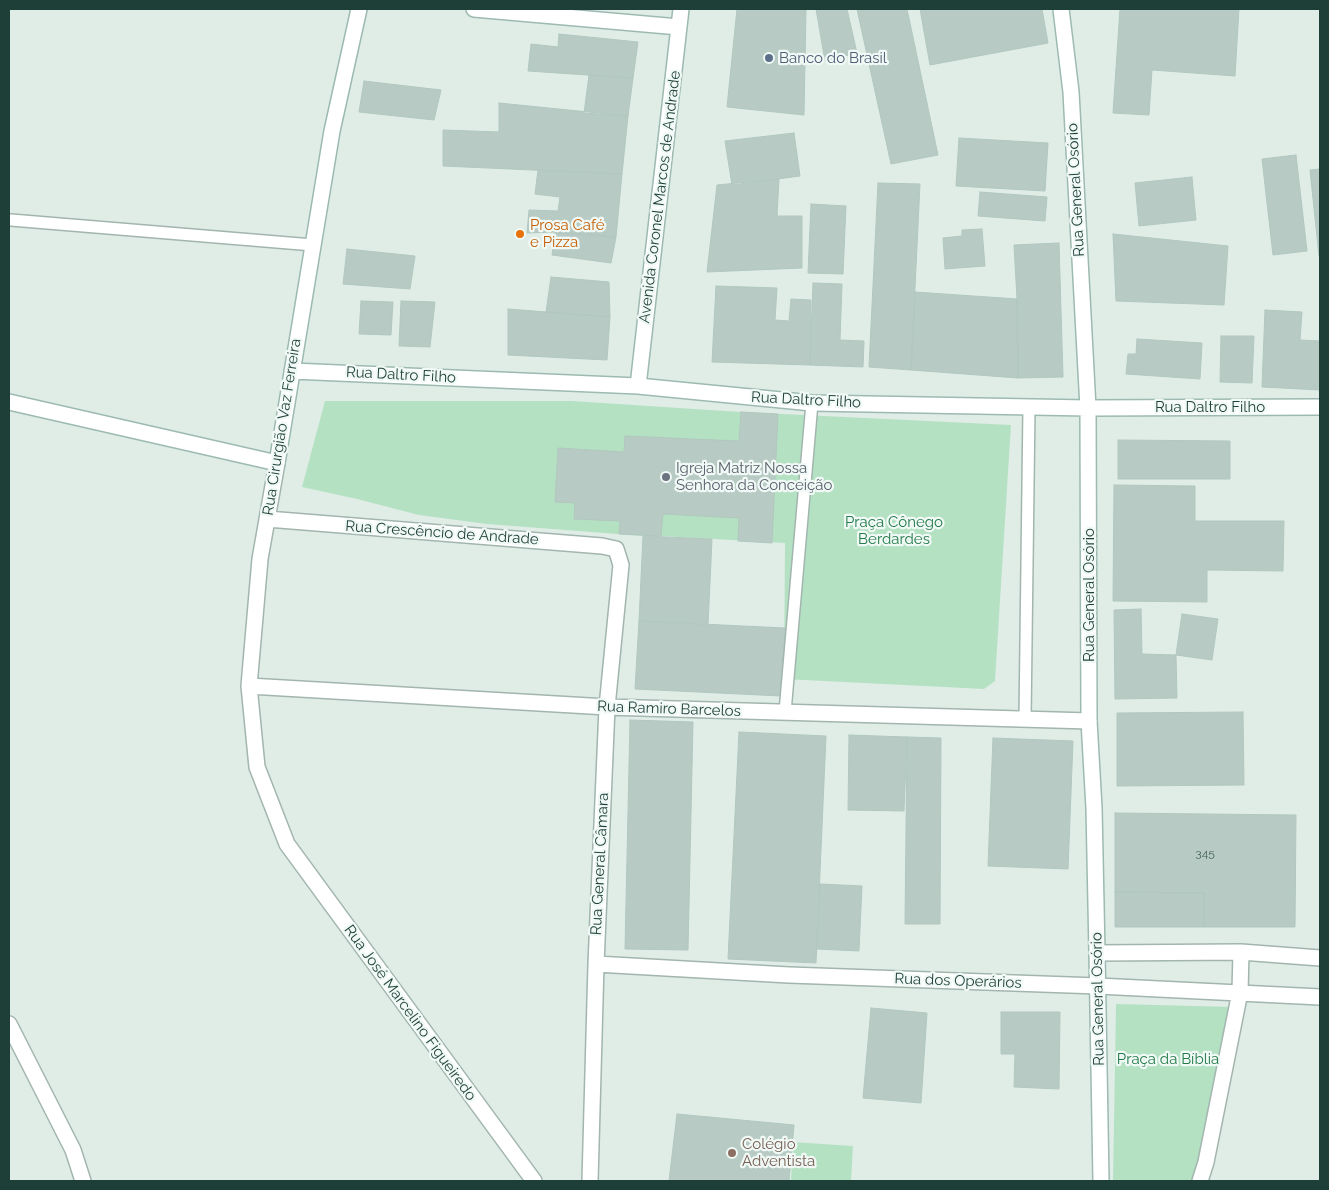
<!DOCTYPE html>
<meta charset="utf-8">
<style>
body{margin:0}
#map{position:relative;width:1329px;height:1190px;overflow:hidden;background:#e0ede7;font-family:Raleway,sans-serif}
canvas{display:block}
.frame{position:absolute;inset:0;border:10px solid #1e3f38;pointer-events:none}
</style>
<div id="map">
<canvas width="1329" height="1190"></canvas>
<div class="frame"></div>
</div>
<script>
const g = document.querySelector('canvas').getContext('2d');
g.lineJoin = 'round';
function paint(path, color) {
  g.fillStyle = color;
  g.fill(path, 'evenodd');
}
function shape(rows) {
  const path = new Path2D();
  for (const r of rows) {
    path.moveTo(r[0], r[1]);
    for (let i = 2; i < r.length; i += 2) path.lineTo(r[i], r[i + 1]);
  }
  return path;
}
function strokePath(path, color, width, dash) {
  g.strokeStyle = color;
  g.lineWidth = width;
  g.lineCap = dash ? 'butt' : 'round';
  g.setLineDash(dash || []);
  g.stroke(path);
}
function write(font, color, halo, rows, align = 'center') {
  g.font = font + ' Raleway,sans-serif';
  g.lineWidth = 4.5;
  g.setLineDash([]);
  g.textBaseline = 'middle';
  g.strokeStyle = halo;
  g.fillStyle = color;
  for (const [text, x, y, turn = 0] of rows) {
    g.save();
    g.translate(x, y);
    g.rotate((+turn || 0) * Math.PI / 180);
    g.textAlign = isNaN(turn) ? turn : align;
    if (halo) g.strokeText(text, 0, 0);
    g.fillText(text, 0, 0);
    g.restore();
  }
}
paint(shape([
 [325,401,572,401,741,412,1011,425,995,681,984,689,784,679,785,543,661,536,643,536,487,524,419,515,357,499,302,487],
 [1116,1004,1234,1007,1202,1154,1193,1181,1113,1181],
 [793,1142,853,1146,851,1181,791,1181]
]), '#b5e1c3');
const building = shape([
 [737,9,806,9,804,115,727,107,737,9],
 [816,9,847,9,857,53,825,61,816,9],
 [857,9,907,9,938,155,891,164,857,9],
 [920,9,1042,9,1048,43,930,65,920,9],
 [1120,9,1239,9,1235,76,1152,70,1149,115,1113,113,1120,9],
 [559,34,638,42,633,78,528,71,531,44,558,47,559,34],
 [589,75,633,78,628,116,584,113,589,75],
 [364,81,441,90,434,120,359,112,364,81],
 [499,103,628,116,622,174,443,166,443,130,499,132,499,103],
 [794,133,800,176,732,185,725,141,794,133],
 [959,138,1048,143,1045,191,956,186,959,138],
 [1296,155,1307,251,1273,255,1262,159,1296,155],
 [1320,169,1320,256,1319,256,1310,170,1320,169],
 [538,170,622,174,616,237,555,232,527,233,529,210,558,211,560,197,535,194,538,170],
 [1192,177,1196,220,1139,226,1135,183,1192,177],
 [779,179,777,216,802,216,802,268,707,272,717,185,779,179],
 [878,183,920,184,911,370,869,367,878,183],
 [980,192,1047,197,1045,221,978,216,980,192],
 [811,204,846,206,843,274,808,273,811,204],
 [982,229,985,266,945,269,943,238,962,236,962,230,982,229],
 [555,232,616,237,611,263,552,255,555,232],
 [1113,234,1228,246,1224,305,1116,301,1113,234],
 [1059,243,1063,377,1018,378,1017,299,1014,245,1059,243],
 [347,249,415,256,410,289,343,284,347,249],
 [551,277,609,282,610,317,546,312,551,277],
 [813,283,842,284,840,340,864,341,863,367,810,365,813,283],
 [716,286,777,288,775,320,789,321,791,299,811,300,810,365,712,362,716,286],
 [915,292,1017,299,1018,378,911,370,915,292],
 [361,301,393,302,391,335,359,334,361,301],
 [401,301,435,302,430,347,399,346,401,301],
 [508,309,610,317,607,360,508,355,508,309],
 [1265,310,1302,312,1300,340,1320,341,1320,390,1262,387,1265,310],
 [1221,336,1254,336,1252,383,1220,382,1221,336],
 [1137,339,1202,343,1200,379,1126,374,1128,354,1136,354,1137,339],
 [741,412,778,414,772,543,738,541,739,518,663,514,661,536,619,534,620,521,574,519,575,503,555,502,558,448,624,452,625,436,739,441,741,412],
 [1118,440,1230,441,1230,479,1118,479,1118,440],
 [1114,485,1195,486,1195,521,1284,521,1283,571,1207,570,1207,602,1113,601,1114,485],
 [643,536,712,539,708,625,639,621,643,536],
 [1141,609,1142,654,1176,655,1177,698,1115,699,1114,610,1141,609],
 [1182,614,1218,619,1212,660,1176,655,1182,614],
 [639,621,785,628,781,696,635,689,639,621],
 [1243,712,1244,785,1117,786,1117,713,1243,712],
 [630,720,693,722,688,950,625,949,630,720],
 [739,732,826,736,816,963,728,959,739,732],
 [849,735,907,737,904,811,848,810,849,735],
 [907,737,941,738,940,924,905,924,907,737],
 [993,738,1073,741,1068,869,988,866,993,738],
 [1115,813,1296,815,1295,927,1204,927,1204,893,1115,892,1115,813],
 [820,884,862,886,859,951,817,949,820,884],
 [1115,892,1204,893,1204,927,1115,927,1115,892],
 [871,1008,927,1013,921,1103,863,1098,871,1008],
 [1001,1012,1060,1012,1059,1089,1014,1087,1015,1054,1001,1054,1001,1012],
 [677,1114,794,1125,789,1181,669,1181,677,1114]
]);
paint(building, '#b7cbc4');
strokePath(building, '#b1c7bf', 1);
const lane = shape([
 [11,220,313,245],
 [785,712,812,403],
 [1025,719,1029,407]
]);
const street = shape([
 [277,463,260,559,249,686,257,767,287,844,534,1181],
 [267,519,602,546,616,549,621,565,607,707,596,964,590,1181],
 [249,686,607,707,1089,721],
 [1097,953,1241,952,1320,958],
 [596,964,789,975,1098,986,1320,997],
 [9,1024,73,1150,83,1181],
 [1200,1181,1206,1162,1240,992,1241,952]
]);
const secondary = shape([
 [474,9,679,27],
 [1061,9,1071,92,1088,408,1089,721,1094,808,1097,953,1101,1181],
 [292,371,638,386,812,403,1088,408,1320,407],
 [638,386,681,9],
 [9,402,277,463,332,131,359,9]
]);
strokePath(lane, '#a2b5af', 14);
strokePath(street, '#a2b5af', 18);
strokePath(secondary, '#9cbab1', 18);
strokePath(lane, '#fff', 11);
strokePath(street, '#fff', 15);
strokePath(secondary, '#fff', 15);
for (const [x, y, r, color] of [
 [769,58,5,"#5c6f8a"],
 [520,234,5,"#e8710a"],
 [666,477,5,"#6b7280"],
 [732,1153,5,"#8d6e63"]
]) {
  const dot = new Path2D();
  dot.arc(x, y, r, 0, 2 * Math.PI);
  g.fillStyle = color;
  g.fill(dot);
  strokePath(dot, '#f0f9f5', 2);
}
write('12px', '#44625b', null, [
 ["345",1205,853]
]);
write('15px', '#4e5e75', '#f0f9f5', [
 ["Banco do Brasil",779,58]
], 'left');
write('15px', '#1e3f38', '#f0f9f5', [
 ["Rua General Osório",1076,190,-93],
 ["Avenida Coronel Marcos de Andrade",660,197,-83],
 ["Rua Daltro Filho",401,375,3],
 ["Rua Daltro Filho",806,400,3],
 ["Rua Daltro Filho",1210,407],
 ["Rua Cirurgião Vaz Ferreira",282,427,-81],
 ["Rua Crescêncio de Andrade",442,533,4],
 ["Rua General Osório",1089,595,-90],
 ["Rua Ramiro Barcelos",669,709,2],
 ["Rua General Câmara",600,864,-87],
 ["Rua dos Operários",958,981,2],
 ["Rua General Osório",1098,999,-91],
 ["Rua José Marcelino Figueiredo",410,1013,54]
]);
write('15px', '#c56008', '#f0f9f5', [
 ["Prosa Café",530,225],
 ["e Pizza",530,242]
], 'left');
write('15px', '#5b616d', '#f0f9f5', [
 ["Igreja Matriz Nossa",676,468],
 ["Senhora da Conceição",676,485]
], 'left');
write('15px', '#237b4a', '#f0f9f5', [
 ["Praça Cônego",894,522],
 ["Berdardes",894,539],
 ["Praça da Bíblia",1168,1059]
]);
write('15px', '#785e54', '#f0f9f5', [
 ["Colégio",742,1144],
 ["Adventista",742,1161]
], 'left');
</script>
